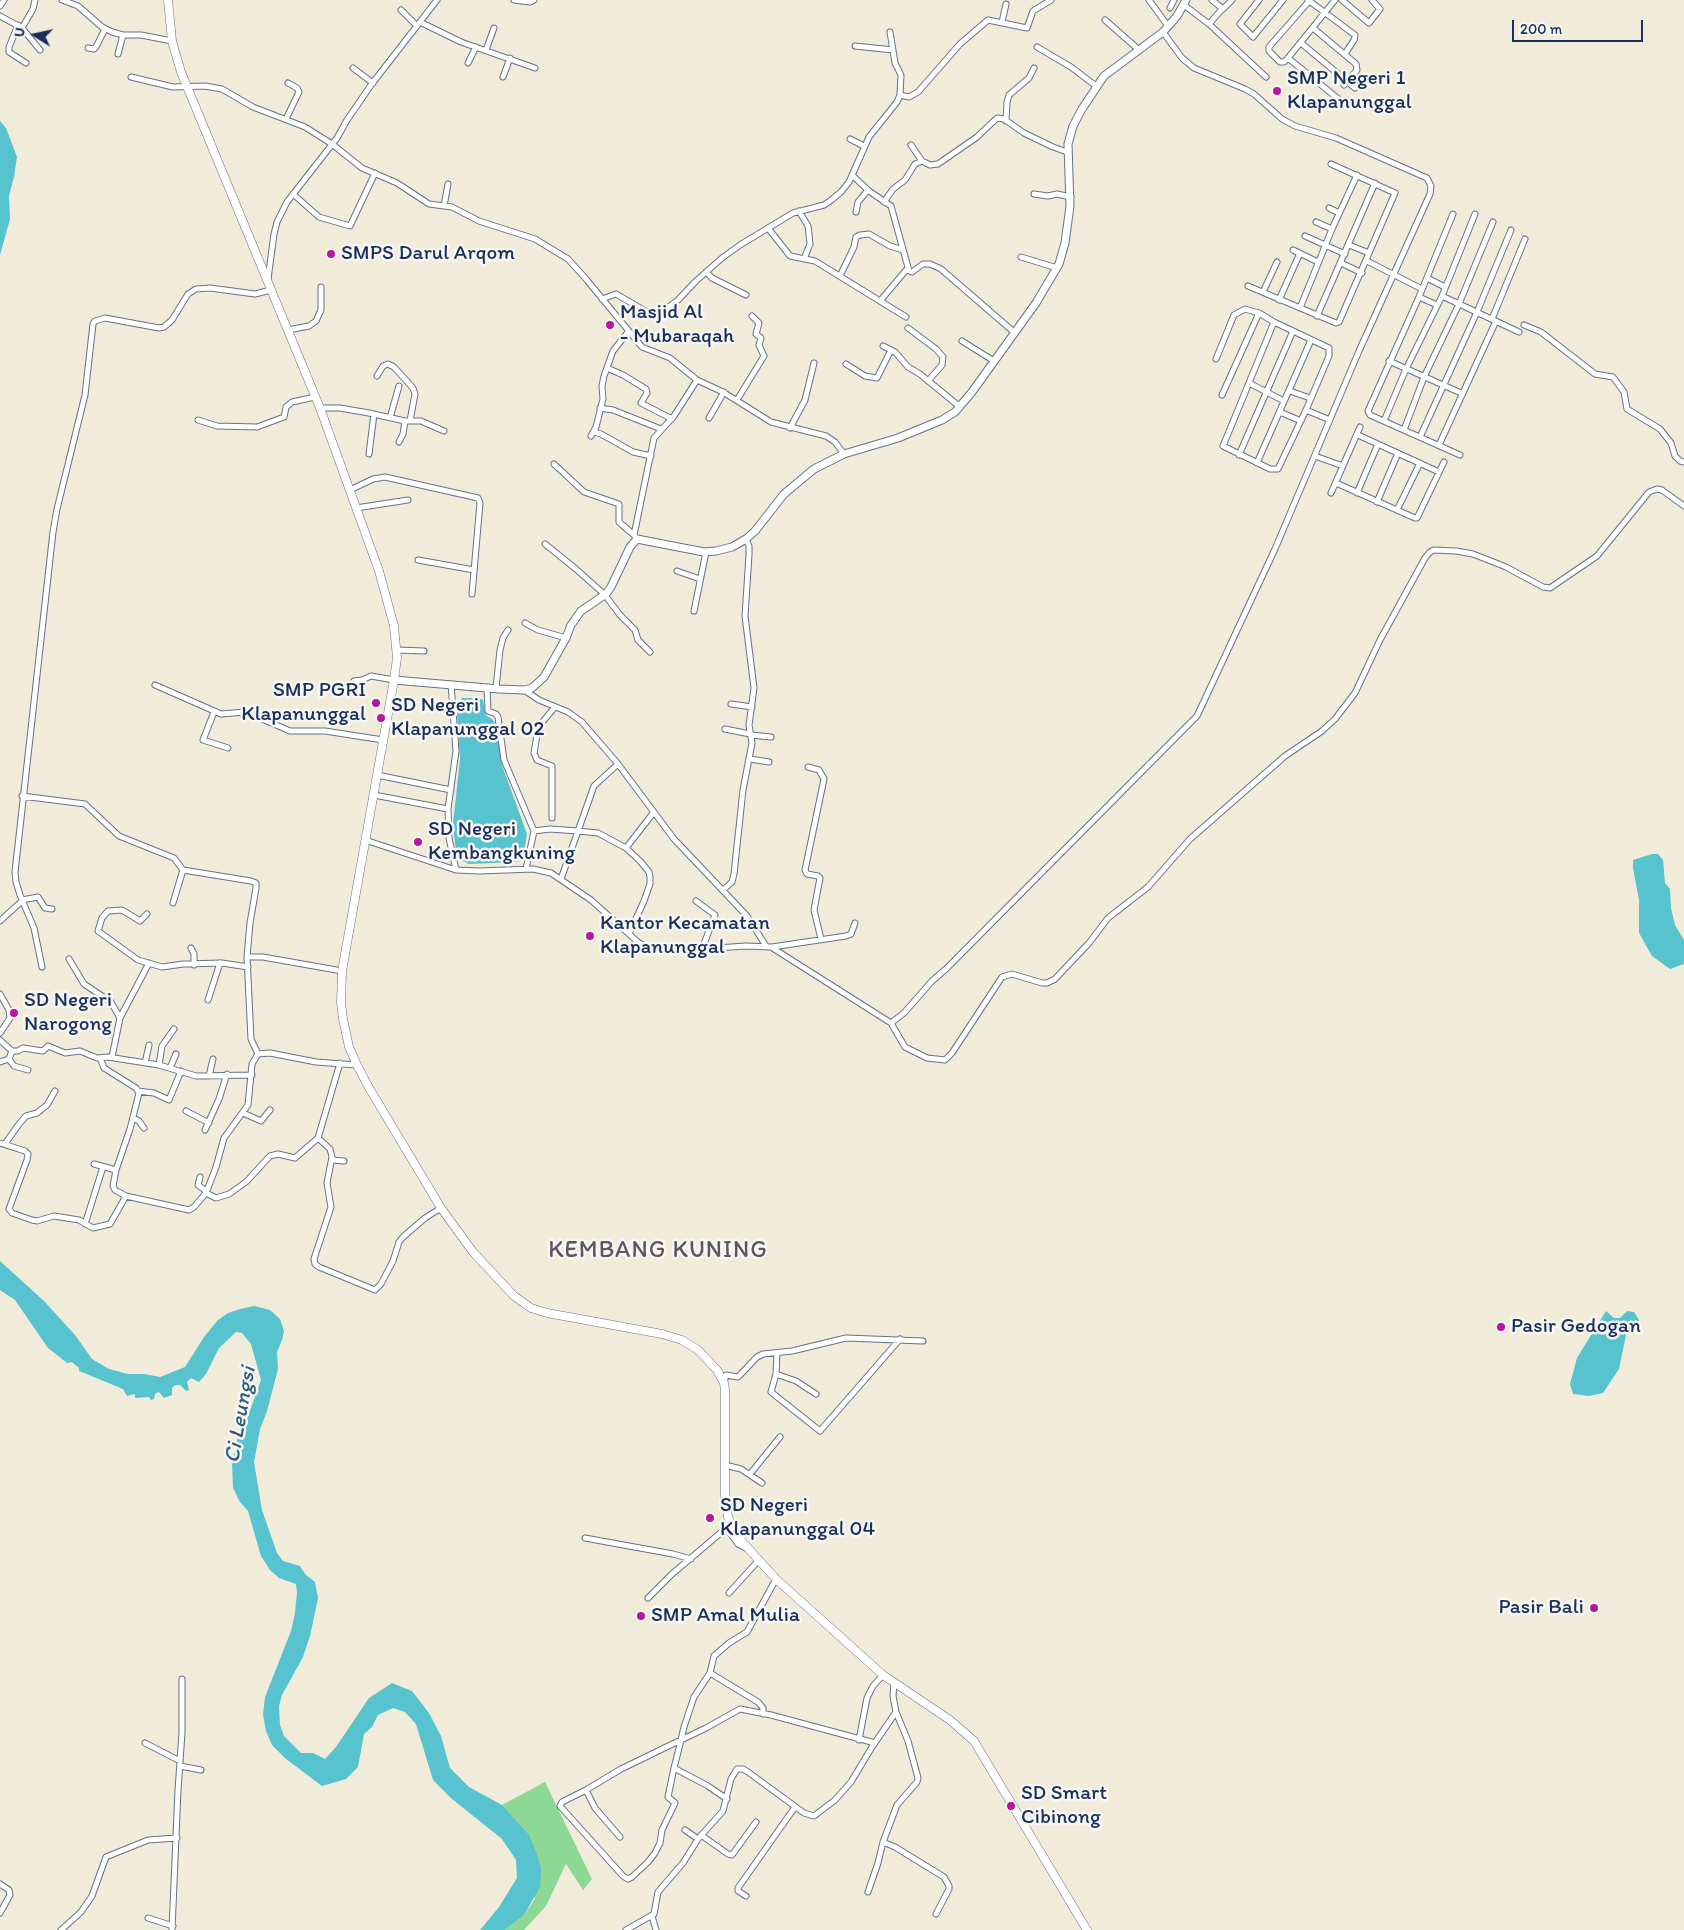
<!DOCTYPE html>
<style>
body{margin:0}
#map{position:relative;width:1684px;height:1930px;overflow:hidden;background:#f0ecd9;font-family:Itim,sans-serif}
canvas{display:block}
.north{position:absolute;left:10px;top:10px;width:50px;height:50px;-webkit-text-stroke:4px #f6f6f2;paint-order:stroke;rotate:280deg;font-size:14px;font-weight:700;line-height:20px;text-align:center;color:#1b2f5e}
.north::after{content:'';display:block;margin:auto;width:18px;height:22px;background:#1b2f5e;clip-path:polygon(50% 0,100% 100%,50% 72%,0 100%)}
.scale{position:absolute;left:1512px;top:20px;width:131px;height:22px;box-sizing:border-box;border:2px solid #1b2f5e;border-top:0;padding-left:6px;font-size:15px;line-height:18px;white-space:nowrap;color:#1b2f5e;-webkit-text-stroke:4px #f6f6f2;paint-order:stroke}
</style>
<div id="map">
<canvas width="1684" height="1930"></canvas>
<div class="north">U</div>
<div class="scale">200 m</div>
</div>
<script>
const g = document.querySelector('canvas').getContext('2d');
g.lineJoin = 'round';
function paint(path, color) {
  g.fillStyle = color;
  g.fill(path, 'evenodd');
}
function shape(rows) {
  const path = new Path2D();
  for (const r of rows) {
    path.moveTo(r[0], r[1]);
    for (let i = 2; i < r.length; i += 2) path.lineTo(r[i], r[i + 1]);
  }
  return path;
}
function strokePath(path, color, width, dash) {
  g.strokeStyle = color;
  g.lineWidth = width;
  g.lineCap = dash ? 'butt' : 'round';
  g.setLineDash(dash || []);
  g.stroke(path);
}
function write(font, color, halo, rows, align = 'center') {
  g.font = font + ' Itim,sans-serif';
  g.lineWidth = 5;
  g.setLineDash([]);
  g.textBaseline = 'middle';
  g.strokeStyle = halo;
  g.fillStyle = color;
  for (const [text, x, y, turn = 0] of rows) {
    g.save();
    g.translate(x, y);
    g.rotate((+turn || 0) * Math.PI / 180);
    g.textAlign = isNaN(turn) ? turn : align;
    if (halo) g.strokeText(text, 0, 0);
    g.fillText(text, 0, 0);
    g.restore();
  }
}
paint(shape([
 [545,1782,592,1879,583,1890,566,1864,546,1906,524,1930,505,1930,524,1915,535,1899,502,1805]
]), '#8dd894');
paint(shape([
 [0,121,6,128,17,157,14,177,9,196,10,219,0,255],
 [462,698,478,698,483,700,486,715,493,720,497,726,502,765,527,834,524,853,517,862,469,864,459,859,456,853,453,824,460,759,457,711,458,703],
 [1652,854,1658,854,1663,860,1665,883,1670,889,1671,908,1675,925,1684,940,1684,964,1670,969,1652,956,1639,933,1639,900,1633,868,1633,860],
 [0,1261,44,1301,75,1335,92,1359,109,1369,128,1374,144,1374,160,1377,185,1367,204,1337,218,1320,228,1313,240,1309,254,1306,270,1310,280,1319,284,1331,282,1340,277,1352,278,1369,267,1411,260,1429,254,1462,262,1510,277,1553,283,1561,300,1566,305,1574,315,1582,318,1598,310,1636,303,1657,282,1695,279,1706,280,1725,284,1736,301,1753,313,1753,325,1759,336,1747,369,1698,392,1683,412,1691,429,1713,441,1736,450,1768,469,1787,502,1805,529,1835,536,1852,541,1869,540,1887,524,1915,505,1930,480,1930,499,1907,517,1878,516,1860,502,1839,452,1799,433,1780,416,1724,405,1712,393,1708,378,1715,372,1727,364,1734,358,1767,346,1779,322,1786,286,1759,272,1745,266,1731,263,1714,265,1697,291,1631,295,1613,297,1593,296,1584,279,1578,270,1570,261,1556,248,1511,240,1502,233,1488,232,1463,239,1432,247,1419,261,1380,251,1344,242,1333,236,1332,219,1348,206,1374,199,1382,191,1378,187,1382,189,1390,186,1391,180,1385,175,1385,172,1388,172,1395,164,1398,159,1392,155,1394,154,1399,151,1400,149,1397,135,1398,135,1394,127,1396,123,1389,79,1371,79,1368,72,1362,67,1363,48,1348,15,1300,0,1290],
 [1606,1311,1614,1318,1620,1318,1627,1311,1634,1312,1639,1320,1639,1327,1637,1330,1629,1331,1626,1335,1619,1369,1603,1393,1589,1396,1573,1394,1570,1384,1577,1358]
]), '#56c3ce');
const street = shape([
 [62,0,78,6,102,27,112,32,123,35,141,35,172,41],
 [514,0,530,2,534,0],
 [1149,0,1168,26],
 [1212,0,1223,9,1232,0],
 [1259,0,1240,24,1253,37,1283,0],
 [1308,0,1355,35,1354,40,1345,54],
 [1310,0,1269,47,1269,51,1280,62,1284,62,1288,58,1335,0],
 [1342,0,1369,23,1380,9,1372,0],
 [1184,5,1209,24,1266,77],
 [0,6,4,0],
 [1170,8,1174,0],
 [401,10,417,26],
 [0,16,22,28,40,50],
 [1105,20,1138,49],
 [420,22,461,42,535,68],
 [1002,22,1006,4],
 [1209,24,1222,9],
 [18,25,9,47,9,52,26,63],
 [22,28,33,9,35,0],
 [1313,28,1356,64,1357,70,1344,85],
 [890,32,895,63,901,75,900,95],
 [1301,43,1355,88],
 [855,46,893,50],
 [1037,47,1071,67,1096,86],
 [88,48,94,49,96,47,105,29],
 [486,50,494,28],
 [118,54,123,35],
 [1288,58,1341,101],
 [468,63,476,47],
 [353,68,373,83],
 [131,77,173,87,205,86,222,89,253,107,305,127,332,144,362,168,397,183,429,204,452,207,479,221,535,239,568,259,586,279,642,347,670,358,697,380,723,392,771,422,826,436,835,442,844,454],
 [503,77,510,58],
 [286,119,299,92,297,88,288,83],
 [1006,121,1007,102,1009,95,1029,78,1034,68],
 [850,139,864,146],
 [911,145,922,161],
 [853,176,869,191,891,206,909,271,912,272,923,264,930,264,941,269,1015,333],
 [293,194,319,217,350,226,375,173],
 [1034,194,1048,196,1057,194,1071,197],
 [884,202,893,189,905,180,915,164,922,161,930,165,938,164,977,137,997,118,1004,119,1024,133,1053,147,1067,152],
 [444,206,448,184],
 [1329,208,1339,213],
 [799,211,808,226,809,234,810,244,804,259],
 [856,212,858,202,868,190],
 [1453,214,1419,297,1368,411,1370,415,1460,455],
 [1316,222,1332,229],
 [768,228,790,256,815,261,906,317],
 [1305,236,1345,254],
 [1349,245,1369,253],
 [1293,250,1318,262],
 [1021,257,1057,268],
 [1367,261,1422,289],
 [1341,263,1362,273],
 [706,272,712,278,746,295],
 [840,276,854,247,856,237,860,235,869,234,890,246,903,250],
 [1427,278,1445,287],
 [268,279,274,234,277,222,287,202,337,138,347,120,371,85,437,0],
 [1248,286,1336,323,1339,322,1395,193,1331,164],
 [1263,292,1277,262],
 [1442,296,1519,332],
 [1419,297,1437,305],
 [602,299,616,294,647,312,663,311,678,300,696,281,722,258,740,245,793,213,824,205,830,201,841,192,849,182,869,137,897,102,900,95,909,97,918,92,960,44,988,20,1027,28,1033,11,1051,0],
 [1279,300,1300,253],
 [880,301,907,269],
 [1300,308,1332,229,1357,175],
 [1317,316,1375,183],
 [1492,319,1525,239],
 [1524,325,1541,332,1595,374,1613,377,1624,392,1627,409,1660,429,1671,443,1675,456,1680,461,1684,462],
 [908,328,936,349,943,357,942,365,928,381],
 [288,330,309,326,316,321,321,310,321,287],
 [962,341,994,361],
 [883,346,895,352,908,367,920,374,960,407],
 [1216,359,1234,315,1245,309,1259,313,1274,322,1329,348,1329,356,1306,410,1278,469,1270,469,1223,446,1274,322],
 [1389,361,1461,393],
 [846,364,865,376,877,378,891,350],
 [607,368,623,375,646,389,647,393,641,403,672,419],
 [377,376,383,366,388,364,394,367,413,388,415,394,410,421],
 [1249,383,1284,401],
 [1290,391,1310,398],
 [1222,395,1259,313],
 [737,400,764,356,759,345,761,338,756,334,759,323,752,316],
 [320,408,340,408,369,413,405,421,421,421,444,431],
 [600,408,613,410,661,429],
 [1306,410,1330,420],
 [1280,412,1301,421],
 [390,418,399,386],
 [709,418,724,392],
 [198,420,217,426,257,427,284,417,286,407,292,402,315,397],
 [1384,421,1406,369,1442,296,1475,214],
 [790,428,805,400,814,363],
 [1404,430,1424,377,1459,304,1493,222],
 [594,432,601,434,633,452,651,456],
 [1358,435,1439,472],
 [591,436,596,427,603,399,602,386,604,376,613,351,628,332],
 [1420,437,1477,312,1511,230],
 [399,442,403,434,405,421],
 [1439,445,1496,321],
 [369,454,374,414],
 [1239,455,1293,331],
 [1315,456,1343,466],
 [1257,463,1311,340],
 [554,464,584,492,619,504,619,522,634,535],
 [1336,483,1415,518,1417,518,1444,462],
 [350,490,373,479,385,477,478,498,480,503,472,594],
 [1331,493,1360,427],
 [1357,493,1378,444],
 [1377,502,1398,453],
 [356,508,408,500],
 [1397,510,1420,463],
 [637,539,634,535,654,438,674,416,697,380],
 [545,544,576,569,605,595,620,615,635,630,638,640,650,652],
 [418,560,474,570],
 [677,571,700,579],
 [694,611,706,552],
 [525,623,538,630,566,638],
 [397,650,424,651],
 [354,681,362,680,371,676,394,680],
 [451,684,456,751,448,809,449,838,456,870],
 [155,685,221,714,246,712,290,731,325,731,383,740],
 [487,688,488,711,496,714,498,717,504,760,534,831,526,869],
 [496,688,500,650,503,638,508,630],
 [524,690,539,700,568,712,582,722,618,764,674,839,747,916,766,946],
 [731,704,752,707],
 [214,712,203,740,228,748],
 [725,729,750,734],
 [751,735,771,737],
 [750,759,769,762],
 [808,767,819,770,824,779,805,870,807,874,818,876,820,878,814,910,821,939],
 [377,775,451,790],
 [374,795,448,809],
 [22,796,85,804,119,836,174,858,183,870,251,881,256,883,256,888,250,923,247,957,251,1039,258,1054],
 [552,818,552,766,537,760,534,753,537,735,540,725,555,707],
 [534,831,550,829,578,831,594,786,618,764],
 [365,840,456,870,479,871,533,869,551,873,591,900,639,943,649,948,702,949,746,946,771,947,891,1023,905,1047,927,1058,945,1060,952,1053,1002,977,1012,974,1042,983,1047,983,1055,979,1089,943,1108,918,1148,887,1190,839,1285,756,1322,731,1335,719,1355,693,1380,640,1425,558,1430,552,1434,550,1456,551,1473,554,1506,567,1543,587,1550,588,1597,556,1649,492,1657,489,1662,490,1684,506],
 [626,848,654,812],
 [561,879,578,831,598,833,626,848,640,861,649,872,650,877,650,884,644,901,629,934],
 [723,890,732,882,734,874,743,790,752,743,749,725,754,688,745,616,749,555,749,546,746,539],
 [22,900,38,897,45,908,52,909],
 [696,901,715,915,702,949],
 [173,903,183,870],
 [147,914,140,921,122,910,108,911,102,918,98,931,138,960,162,967,183,964,222,963,248,967],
 [0,921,22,901],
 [772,947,846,936,851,934,855,923],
 [191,948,194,954,194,965],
 [247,957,263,957,342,971],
 [69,959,84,984,111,1002,120,1018,112,1057],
 [42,967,34,928,20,895,16,882,15,872,53,532,57,509,85,395,93,324,95,321,105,318,159,328,164,327,172,320,188,294,196,289,210,288,255,294,271,290],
 [0,994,9,1010,10,1018,0,1033],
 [208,1000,220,963],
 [120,1018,149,963],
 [891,1023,904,1013,932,981,947,968,1197,716,1275,549,1359,351,1430,194,1431,186,1427,178,1336,138,1295,126,1282,119,1254,94,1245,89,1194,68,1182,58,1163,32],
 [0,1040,12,1051,9,1059,0,1062],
 [12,1051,18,1051,23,1048,43,1051,48,1046,65,1053,80,1051,97,1058,108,1057,159,1065,196,1076,252,1075],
 [100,1058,104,1068,136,1088,139,1093,130,1129,116,1170,113,1186,115,1190,126,1196],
 [9,1059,14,1066,28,1070],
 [145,1063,149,1045],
 [159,1065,162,1046,174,1029],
 [170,1068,176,1054],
 [209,1076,213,1059],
 [138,1091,154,1093,169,1100,181,1071],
 [186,1111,209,1123],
 [243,1113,261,1121,270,1110],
 [133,1118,139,1121,144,1128],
 [205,1130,219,1099,227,1074],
 [318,1138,330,1149,332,1157,327,1183,331,1207,314,1259,315,1264,319,1267,375,1290,381,1284,393,1261,399,1242,403,1237,425,1218,441,1208],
 [0,1143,25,1151,28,1154,27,1160,9,1209,12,1213,32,1220,37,1221,54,1216,79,1220,93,1228,110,1224,126,1196,189,1210,194,1207,206,1193,216,1167,224,1138,248,1105,252,1064,258,1054,270,1053,316,1062,357,1065],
 [5,1144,19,1124,26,1116,37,1113,47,1105,55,1091],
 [332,1160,344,1161],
 [94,1164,116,1170],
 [200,1177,198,1185,206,1191],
 [206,1193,216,1198,229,1194,246,1182,270,1156,278,1154,295,1158,318,1138,340,1063],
 [85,1224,103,1167],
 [777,1353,776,1374,771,1392,820,1431,900,1339],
 [776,1374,796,1381,816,1394],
 [724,1383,726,1375,738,1377,757,1357,763,1354,792,1351,846,1338,923,1341],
 [725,1465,741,1469,762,1483],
 [750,1474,780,1437],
 [585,1538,673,1554,691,1559],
 [776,1579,747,1632,729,1643,714,1656,710,1673,694,1697,684,1727,681,1740,674,1768,669,1792,668,1797,675,1803,662,1830,660,1843,655,1853,648,1862,632,1877,628,1879,623,1876,560,1806,562,1802,586,1790,621,1769,650,1755,662,1749,681,1740,706,1728,740,1709,771,1715,875,1743],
 [729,1593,758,1561],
 [648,1598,672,1574,724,1530,728,1530,738,1544,746,1548],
 [710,1673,758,1702,763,1708,763,1714],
 [894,1683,893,1696,896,1712,908,1741,918,1778,917,1782,897,1805,883,1842,895,1847,944,1877,949,1886,949,1889,936,1914],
 [859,1740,867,1698,873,1686,883,1675],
 [145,1743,180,1761],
 [180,1766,201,1770],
 [674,1768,708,1786,727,1799],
 [586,1790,595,1808,620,1837],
 [685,1830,698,1839],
 [701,1835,728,1854,732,1855,756,1822],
 [0,1884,9,1890,10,1895,0,1913],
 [868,1892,878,1863,883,1842],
 [746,1896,738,1891,738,1888,795,1807],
 [652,1916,656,1930],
 [148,1918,173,1926],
 [61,1930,81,1912,92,1896,106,1857,148,1840,177,1838],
 [172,1930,178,1790,182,1733,182,1679],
 [626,1930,654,1914,658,1892,683,1863,698,1839,723,1811,731,1779,737,1769,743,1769,748,1772,804,1813,814,1816,835,1800,851,1782,872,1747,896,1712]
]);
const secondary = shape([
 [394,680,499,689,524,690,532,688,544,677,566,638,571,625,581,611,606,594,611,587,630,547,637,539,704,552,716,551,732,547,746,539,755,531,784,494,814,469,844,454,898,438,942,420,955,412,972,392,1036,303,1059,264,1065,243,1070,206,1068,144,1073,126,1082,109,1104,76,1163,32,1177,16,1186,0]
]);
const primary = shape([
 [168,0,172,41,181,72,320,408,379,571,394,626,397,658,394,680,342,971,341,1003,343,1019,349,1047,357,1065,368,1086,441,1208,473,1252,514,1296,531,1308,547,1313,662,1334,682,1340,698,1350,717,1370,724,1383,725,1390,725,1498,728,1517,737,1536,776,1579,883,1675,950,1720,974,1741,1087,1930]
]);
strokePath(street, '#667189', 7);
strokePath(secondary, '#667189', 9);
strokePath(primary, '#667189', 9);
strokePath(street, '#fff', 5);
strokePath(secondary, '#fff', 7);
strokePath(primary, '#fff', 8);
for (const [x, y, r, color] of [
 [1277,91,5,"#b5179e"],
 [331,254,5,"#b5179e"],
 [610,325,5,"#b5179e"],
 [376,703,5,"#b5179e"],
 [381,718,5,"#b5179e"],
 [418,842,5,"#b5179e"],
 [590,936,5,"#b5179e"],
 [14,1013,5,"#b5179e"],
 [1501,1327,5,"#b5179e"],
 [710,1518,5,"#b5179e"],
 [1594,1608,5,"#b5179e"],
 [641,1616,5,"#b5179e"],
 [1011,1806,5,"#b5179e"]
]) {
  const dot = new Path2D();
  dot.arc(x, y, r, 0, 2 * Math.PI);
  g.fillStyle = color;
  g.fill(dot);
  strokePath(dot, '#f6f6f2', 2);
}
write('21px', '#1b2f5e', '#f6f6f2', [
 ["SMP Negeri 1",1287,79],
 ["Klapanunggal",1287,103],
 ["SMPS Darul Arqom",341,254],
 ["Masjid Al",620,313],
 ["- Mubaraqah",620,337],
 ["SMP PGRI",366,691,"right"],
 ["Klapanunggal",366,715,"right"],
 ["SD Negeri",391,706],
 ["Klapanunggal 02",391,730],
 ["SD Negeri",428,830],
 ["Kembangkuning",428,854],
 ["Kantor Kecamatan",600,924],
 ["Klapanunggal",600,948],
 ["SD Negeri",24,1001],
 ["Narogong",24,1025],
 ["Pasir Gedogan",1511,1327],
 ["SD Negeri",720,1506],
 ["Klapanunggal 04",720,1530],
 ["Pasir Bali",1584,1608,"right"],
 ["SMP Amal Mulia",651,1616],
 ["SD Smart",1021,1794],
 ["Cibinong",1021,1818]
], 'left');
write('italic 22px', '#2d5b80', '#f6f6f2', [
 ["Ci Leungsi",241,1415,-80]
]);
g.letterSpacing = '1px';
write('24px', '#5f555f', '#f6f6f2', [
 ["KEMBANG KUNING",658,1251]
]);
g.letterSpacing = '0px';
</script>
